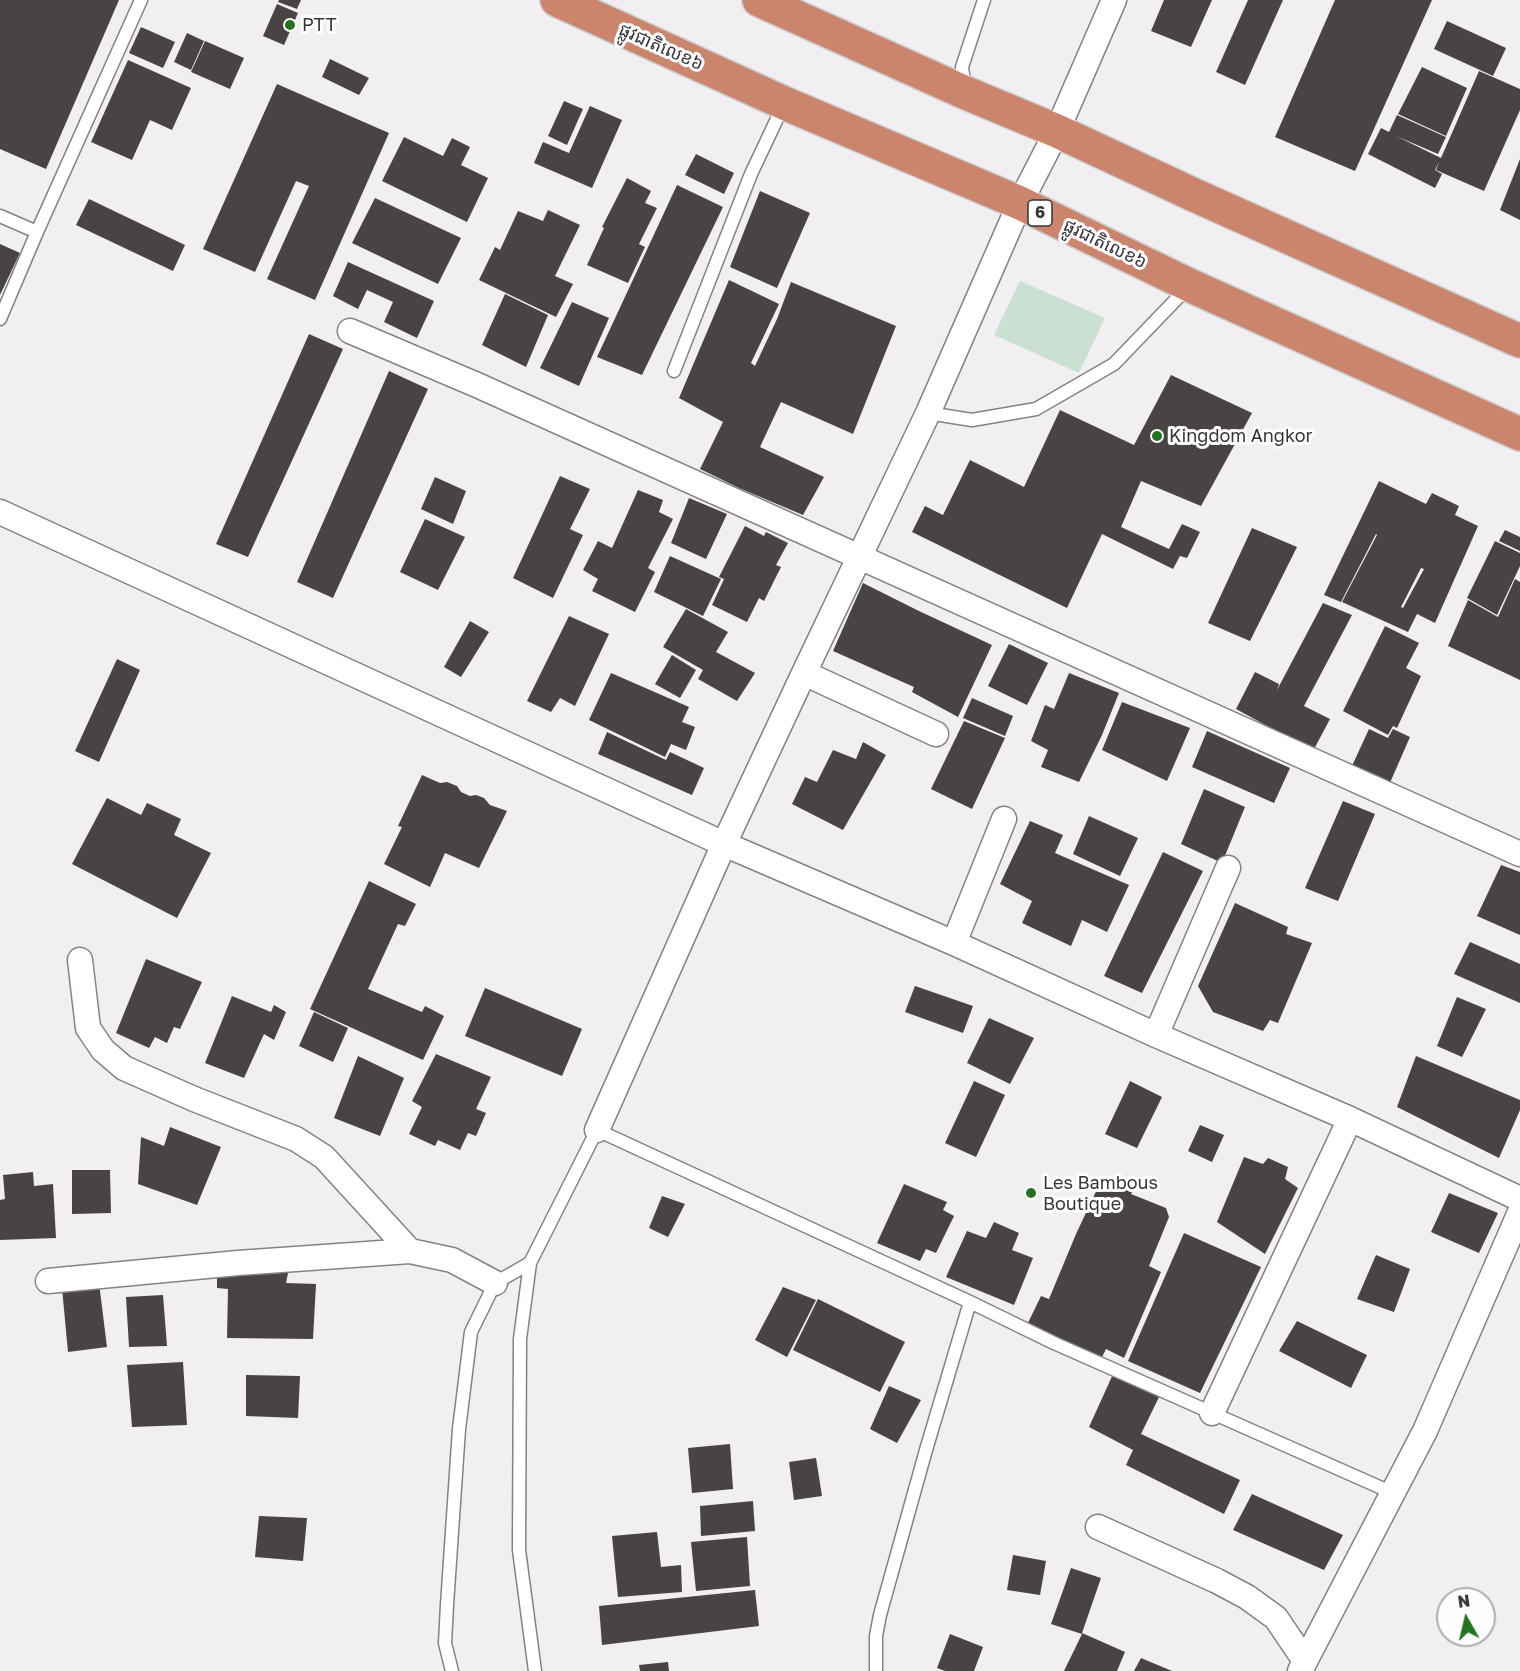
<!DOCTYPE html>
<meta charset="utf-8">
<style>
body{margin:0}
#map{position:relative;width:1520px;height:1671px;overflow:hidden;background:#f2eff3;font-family:"Golos Text",sans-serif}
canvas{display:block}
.north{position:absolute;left:1436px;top:1587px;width:60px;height:60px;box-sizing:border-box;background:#fefdff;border:2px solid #aeadaf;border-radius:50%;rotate:352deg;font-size:16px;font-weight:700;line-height:24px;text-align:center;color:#373637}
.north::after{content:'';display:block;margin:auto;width:21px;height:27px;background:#21741d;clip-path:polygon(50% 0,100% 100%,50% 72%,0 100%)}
</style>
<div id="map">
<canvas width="1520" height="1671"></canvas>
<div class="north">N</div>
</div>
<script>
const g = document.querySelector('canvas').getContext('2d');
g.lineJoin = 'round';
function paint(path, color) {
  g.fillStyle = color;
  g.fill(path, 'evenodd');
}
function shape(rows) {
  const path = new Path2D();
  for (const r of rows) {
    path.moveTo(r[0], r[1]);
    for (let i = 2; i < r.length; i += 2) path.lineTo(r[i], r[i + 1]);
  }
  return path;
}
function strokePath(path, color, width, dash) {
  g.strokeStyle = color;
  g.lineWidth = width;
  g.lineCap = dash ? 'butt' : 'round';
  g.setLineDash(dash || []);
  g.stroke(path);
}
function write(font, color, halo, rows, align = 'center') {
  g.font = font + ' "Golos Text","Noto Sans Khmer",sans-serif';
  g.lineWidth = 6;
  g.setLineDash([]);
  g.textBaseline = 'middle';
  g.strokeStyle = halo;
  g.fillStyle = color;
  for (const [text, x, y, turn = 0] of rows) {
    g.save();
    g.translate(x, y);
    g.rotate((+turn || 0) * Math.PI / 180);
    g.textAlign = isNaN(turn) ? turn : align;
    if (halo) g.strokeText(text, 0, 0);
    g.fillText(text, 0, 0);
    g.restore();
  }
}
paint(shape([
 [1020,281,1105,318,1079,373,994,335]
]), '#cae0d2');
paint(shape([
 [0,0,119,0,46,169,0,149],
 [279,0,301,0,297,9,278,2],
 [1164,0,1212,0,1191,47,1151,31],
 [1248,0,1283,0,1245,85,1216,72],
 [1335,0,1432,0,1355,171,1275,137],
 [277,4,298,13,284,45,263,36],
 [1447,21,1506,48,1493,76,1434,49],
 [141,27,175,42,163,68,129,53],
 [187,33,204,41,191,70,174,62],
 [205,41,244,58,230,89,191,72],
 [330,59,369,78,359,95,322,77],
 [128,60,191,88,172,130,150,120,132,160,91,142],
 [1422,67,1467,88,1446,136,1398,114],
 [1479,71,1520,89,1520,110,1484,191,1436,170,1439,162,1435,170,1442,174,1435,188,1368,154,1381,128,1389,132,1397,115,1446,137,1438,154,1396,136,1441,158],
 [277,84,389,133,315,300,267,279,309,186,296,181,255,272,203,249],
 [564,101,583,109,567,145,548,136],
 [590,106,622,120,592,188,534,163,543,142,569,153],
 [404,137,443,156,452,138,470,147,461,165,488,178,467,222,382,181],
 [696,154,734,173,724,194,685,175],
 [1520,159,1520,220,1500,210],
 [627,178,651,191,645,203,657,208,639,244,645,247,628,283,587,265,604,228,602,227],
 [677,185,723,207,642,375,597,357],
 [760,191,810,213,777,288,730,267],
 [375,198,461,238,438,284,352,243],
 [89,199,185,245,173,271,76,225],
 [548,210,580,225,555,276,573,284,556,317,479,280,495,247,500,250,518,211,543,221],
 [0,244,20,253,0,295],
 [348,262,434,301,417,338,384,322,393,302,367,290,358,309,333,296],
 [729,280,779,304,751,363,755,366,777,319,791,282,896,326,853,434,781,402,760,447,824,477,803,515,739,488,700,469,723,422,679,398],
 [505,294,548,315,526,367,482,345],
 [572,302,609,318,579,386,540,368],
 [309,334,343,349,248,557,216,544],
 [389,371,428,389,333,598,297,582],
 [1171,375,1252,413,1201,506,1141,481,1121,527,1169,549,1182,524,1200,532,1187,558,1180,556,1173,569,1102,534,1067,608,912,532,925,506,943,515,970,460,1024,487,1060,410,1134,445],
 [560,476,590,489,570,529,583,535,553,598,513,578],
 [435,477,466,491,453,524,421,509],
 [1379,481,1426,504,1432,493,1459,506,1455,515,1478,526,1435,623,1417,614,1408,632,1342,602,1377,535,1376,534,1341,602,1324,595],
 [1421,568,1424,569,1403,608,1401,607],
 [638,490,663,500,659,512,673,519,648,568,655,572,635,612,592,591,598,579,583,570,598,541,612,548],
 [689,498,727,514,706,559,671,543],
 [425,519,465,537,438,590,400,572],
 [745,526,764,536,766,532,788,543,776,565,781,567,764,601,759,598,747,622,712,605,724,579,719,577],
 [1252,528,1297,547,1250,641,1208,623],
 [1505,530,1520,537,1520,551,1499,541],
 [1495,541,1520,553,1520,566,1497,615,1467,598],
 [670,556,721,579,703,616,654,592],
 [1515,579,1520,582,1520,680,1448,646,1468,600,1498,617],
 [863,583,919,611,992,645,958,717,912,692,914,687,833,651],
 [1323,603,1352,615,1304,706,1330,719,1313,751,1236,709,1255,672,1279,684,1277,690],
 [686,609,728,632,716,652,755,673,737,701,698,679,703,670,663,647],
 [569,616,609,634,575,706,560,698,551,712,527,701],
 [470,621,489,632,461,677,444,667],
 [1385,626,1419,643,1406,668,1421,676,1397,728,1393,726,1388,735,1343,711],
 [1009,644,1048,663,1027,705,988,686],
 [672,655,696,670,680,698,655,684],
 [117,659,140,670,99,762,75,751],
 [611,673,689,707,682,722,695,727,686,750,671,744,665,757,589,720],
 [1069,673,1119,693,1102,735,1079,782,1041,767,1048,750,1031,741,1045,705,1054,709],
 [972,698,1013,716,1005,736,963,718],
 [1122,702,1190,728,1167,781,1102,750],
 [964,721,1005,738,972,809,931,789],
 [1369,729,1388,738,1393,729,1410,737,1389,785,1351,768],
 [1207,731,1290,768,1274,803,1192,767],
 [607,732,666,760,670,752,704,768,692,795,598,754],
 [863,742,886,755,843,830,792,804,805,777,817,782,833,750,856,759],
 [422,775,440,783,447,782,457,786,461,792,470,796,476,795,484,798,490,805,507,811,479,868,445,853,430,887,384,864,402,827,398,826],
 [1204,789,1245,807,1222,863,1181,844],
 [107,798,141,815,147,803,181,819,174,835,211,853,177,918,72,864],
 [1343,801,1375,814,1338,901,1305,888],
 [1089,816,1138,838,1120,876,1073,854],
 [1030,821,1063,835,1055,853,1129,885,1107,932,1082,920,1071,946,1022,923,1032,901,1000,884],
 [1163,852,1203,871,1142,993,1104,976],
 [1501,865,1520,872,1520,935,1477,916],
 [369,881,416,904,405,926,398,924,368,989,422,1012,425,1006,444,1016,423,1060,310,1009],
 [1235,903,1288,927,1286,934,1312,943,1278,1023,1270,1020,1263,1031,1213,1012,1198,986],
 [1470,942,1520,964,1520,1003,1454,974],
 [146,959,202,982,180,1029,174,1027,167,1043,155,1037,149,1048,116,1033],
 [915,986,973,1006,963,1033,905,1012],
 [485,988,582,1029,562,1076,465,1036],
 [232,996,271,1012,274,1005,286,1012,274,1040,264,1034,244,1078,205,1063],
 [1457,997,1486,1009,1462,1057,1437,1046],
 [314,1012,348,1028,333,1062,299,1046],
 [989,1018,1034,1038,1010,1084,967,1063],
 [436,1054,491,1077,476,1109,486,1113,476,1136,468,1133,460,1150,438,1140,435,1146,409,1134,422,1107,412,1101],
 [358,1056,404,1078,380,1136,334,1118],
 [1416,1056,1520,1100,1520,1110,1499,1158,1397,1107],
 [974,1081,1005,1095,976,1157,945,1143],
 [1130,1081,1162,1097,1137,1148,1105,1134],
 [1200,1125,1224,1135,1212,1162,1188,1151],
 [170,1127,221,1147,197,1205,138,1184,141,1137,164,1146],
 [1244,1157,1263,1164,1268,1158,1288,1167,1285,1179,1298,1188,1265,1254,1217,1222],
 [72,1170,110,1170,111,1213,72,1214],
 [33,1172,34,1186,53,1184,56,1238,0,1240,0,1200,5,1199,3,1175],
 [1119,1175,1137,1182,1131,1194,1166,1208,1169,1217,1149,1266,1161,1272,1124,1358,1106,1349,1100,1361,1026,1327,1041,1296,1049,1299,1076,1234,1100,1183,1114,1187],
 [904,1184,947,1202,943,1210,954,1216,936,1253,926,1249,920,1261,877,1243],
 [1449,1193,1498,1213,1479,1253,1431,1232],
 [662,1196,685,1204,668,1237,649,1228],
 [994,1222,1019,1233,1012,1250,1033,1258,1014,1305,946,1277,967,1231,986,1238],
 [1184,1233,1261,1267,1200,1393,1128,1361],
 [1376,1255,1410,1269,1394,1312,1357,1299],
 [217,1271,288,1273,286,1283,316,1284,313,1339,227,1338,228,1289,217,1288],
 [99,1283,107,1347,68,1352,62,1288],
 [783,1287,816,1300,787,1357,755,1340],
 [163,1295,167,1346,129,1347,126,1297],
 [818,1299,905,1342,880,1392,793,1350],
 [1297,1321,1367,1355,1351,1388,1279,1351],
 [183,1362,187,1425,132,1427,127,1365],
 [1114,1372,1161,1393,1141,1434,1240,1480,1224,1514,1126,1465,1133,1450,1089,1427],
 [246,1375,300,1376,298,1418,246,1416],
 [889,1386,921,1400,897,1443,870,1429],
 [730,1444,733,1489,692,1493,688,1448],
 [816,1458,822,1496,794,1500,789,1462],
 [1252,1494,1343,1535,1324,1570,1233,1530],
 [753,1501,755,1531,701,1536,700,1506],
 [259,1516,307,1518,303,1561,255,1557],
 [657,1532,661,1567,681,1565,682,1592,618,1597,612,1536],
 [747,1537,750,1586,696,1591,691,1542],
 [1013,1555,1046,1561,1040,1595,1007,1590],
 [1071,1568,1101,1578,1082,1633,1125,1652,1117,1671,1064,1671,1082,1634,1051,1624],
 [755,1590,759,1626,602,1645,599,1606],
 [950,1634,983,1647,974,1671,945,1671,937,1668],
 [1141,1658,1172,1671,1134,1671],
 [668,1662,669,1671,640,1671,639,1665]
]), '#494343');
const lane = shape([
 [965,88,962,67,984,0],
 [0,216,37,232],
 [0,319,37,232,141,0],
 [674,371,751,174,784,104],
 [928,413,972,420,1036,409,1114,364,1189,286],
 [452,1671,445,1643,447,1605,459,1429,471,1332,495,1283,530,1263],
 [535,1671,519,1550,520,1339,530,1263,597,1130,970,1302,1054,1343,1393,1493],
 [876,1671,876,1636,880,1615,926,1450,970,1302]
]);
const street = shape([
 [350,331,477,385,1520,854],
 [0,512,724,844,954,943,1156,1035,1350,1119,1520,1199],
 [804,673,936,734],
 [954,943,1004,819],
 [80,960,88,1028,103,1050,124,1068,194,1099,296,1139,324,1157,410,1251],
 [1156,1035,1228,868],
 [597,1130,724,844,804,673,928,413,1020,203,1057,131,1114,0],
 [48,1281,238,1263,410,1251,452,1260,495,1283],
 [1212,1413,1350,1119],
 [1098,1527,1217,1581,1247,1597,1276,1618,1305,1661],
 [1300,1671,1425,1431,1520,1212]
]);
const highway = shape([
 [557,0,784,103,1020,203,1189,285,1520,434],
 [759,0,966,93,1057,131,1194,195,1520,341]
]);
strokePath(lane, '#858286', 15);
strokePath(street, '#858286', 27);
strokePath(highway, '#cbcbcb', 36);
strokePath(lane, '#fff', 12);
strokePath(street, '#fff', 24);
strokePath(highway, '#cc856d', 33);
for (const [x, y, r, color] of [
 [290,25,6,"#21741d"],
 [1157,436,6,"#21741d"],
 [1031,1193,6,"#21741d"]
]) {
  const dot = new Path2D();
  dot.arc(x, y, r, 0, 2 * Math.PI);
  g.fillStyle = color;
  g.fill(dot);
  strokePath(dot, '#fefdff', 2);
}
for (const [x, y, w] of [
 [1040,213,24]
]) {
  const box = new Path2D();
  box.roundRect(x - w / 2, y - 13, w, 26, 4.5);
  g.fillStyle = '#fefdff';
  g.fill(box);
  strokePath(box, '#373637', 1.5);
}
write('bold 16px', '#373637', null, [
 ["6",1040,213]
]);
write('18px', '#373637', '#fefdff', [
 ["PTT",302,25],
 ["Kingdom Angkor",1169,436],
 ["Les Bambous",1043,1183],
 ["Boutique",1043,1204]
], 'left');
write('18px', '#373637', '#fefdff', [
 ["ផ្លូវជាតិលេខ៦",661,47,24],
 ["ផ្លូវជាតិលេខ៦",1105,244,26]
]);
</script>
